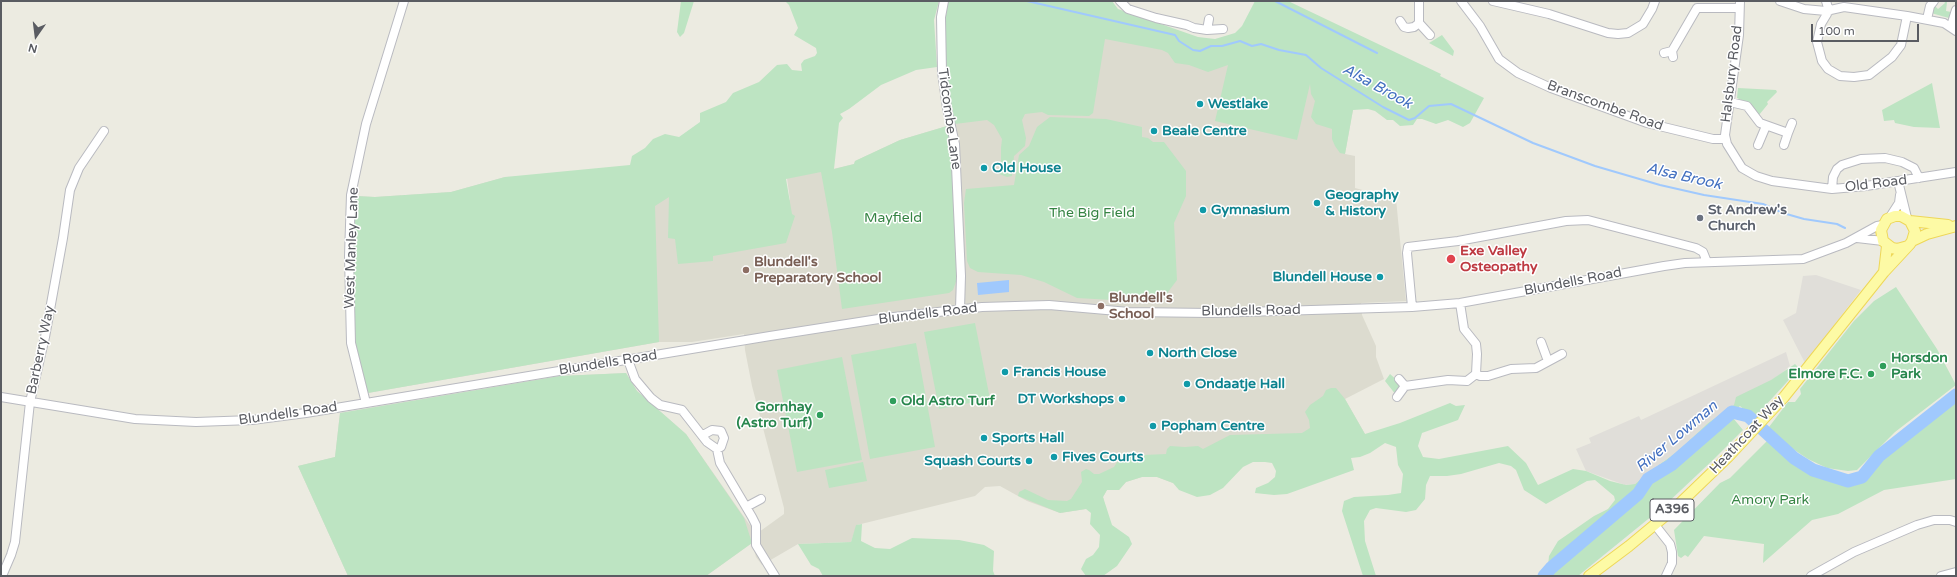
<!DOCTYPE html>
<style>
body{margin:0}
#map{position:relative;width:1957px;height:577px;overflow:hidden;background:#ecebe1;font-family:"Varela Round",sans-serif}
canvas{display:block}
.frame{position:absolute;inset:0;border:2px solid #5a5c62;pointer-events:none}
.north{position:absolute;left:16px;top:16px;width:40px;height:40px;-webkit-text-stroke:3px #fff;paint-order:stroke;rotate:194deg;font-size:11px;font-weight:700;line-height:16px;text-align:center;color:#5a5c62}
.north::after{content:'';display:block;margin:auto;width:14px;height:18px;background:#5a5c62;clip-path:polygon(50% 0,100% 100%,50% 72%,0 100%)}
.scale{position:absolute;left:1811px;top:24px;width:108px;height:18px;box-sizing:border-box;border:2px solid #5a5c62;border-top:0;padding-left:5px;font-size:12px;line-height:14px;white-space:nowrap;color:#5a5c62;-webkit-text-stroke:3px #fff;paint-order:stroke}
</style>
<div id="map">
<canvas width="1957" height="577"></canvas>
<div class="frame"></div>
<div class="north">N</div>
<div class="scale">100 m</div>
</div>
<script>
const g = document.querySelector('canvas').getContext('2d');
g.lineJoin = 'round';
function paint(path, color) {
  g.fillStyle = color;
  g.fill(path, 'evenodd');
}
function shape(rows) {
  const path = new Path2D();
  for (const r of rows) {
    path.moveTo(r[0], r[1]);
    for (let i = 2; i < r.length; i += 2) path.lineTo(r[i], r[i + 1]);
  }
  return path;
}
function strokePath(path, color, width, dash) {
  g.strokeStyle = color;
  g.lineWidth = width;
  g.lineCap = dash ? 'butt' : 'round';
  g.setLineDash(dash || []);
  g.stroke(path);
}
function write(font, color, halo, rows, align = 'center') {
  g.font = font + ' "Varela Round",sans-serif';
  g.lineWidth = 3;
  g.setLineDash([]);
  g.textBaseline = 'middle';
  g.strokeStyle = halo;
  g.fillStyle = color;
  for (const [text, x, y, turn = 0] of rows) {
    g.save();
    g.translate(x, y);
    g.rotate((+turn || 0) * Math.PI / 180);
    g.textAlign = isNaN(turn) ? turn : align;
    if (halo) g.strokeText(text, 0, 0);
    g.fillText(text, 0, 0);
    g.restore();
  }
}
paint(shape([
 [1816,275,1861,290,1805,363,1783,320,1796,313,1803,276],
 [1786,352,1790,366,1782,373,1708,423,1678,451,1648,473,1635,484,1625,485,1586,471,1576,449,1591,443,1589,438,1639,416,1641,420]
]), '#e0ded9');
paint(shape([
 [1106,33,1356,93,1345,154,1355,156,1355,188,1396,199,1406,301,1361,303,1362,315,1376,346,1376,357,1384,379,1345,399,1365,434,1256,458,1173,483,1157,477,1142,477,1126,482,1119,490,1107,490,1103,497,1105,506,1060,513,1027,501,1000,486,985,487,975,496,857,525,851,542,798,544,762,565,756,557,752,543,706,576,348,576,298,466,335,457,340,413,560,376,626,373,637,391,686,434,749,524,759,532,784,514,784,508,752,386,745,350,744,334,692,342,659,342,368,393,353,266,356,196,375,197,451,192,505,177,821,172,854,164,855,161,900,140,947,126],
 [787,178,790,200,747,184]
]), '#dcdbcf');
paint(shape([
 [681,1,694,1,684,33,680,37,677,32],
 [785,1,939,1,934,20,937,67,916,70,881,85,849,109,840,114,843,118,839,123,834,169,854,164,855,161,900,140,947,126,952,145,958,276,953,290,949,293,842,309,832,232,821,172,786,179,792,214,795,216,786,243,713,256,713,261,678,264,675,239,668,238,669,197,655,206,659,342,368,393,353,340,353,266,356,196,375,197,451,192,505,177,630,165,632,156,645,148,653,139,665,134,679,137,700,122,700,113,726,102,733,93,759,82,777,65,787,64,792,70,802,71,801,64,804,60,815,56,817,53,816,48,794,35,798,28,789,5],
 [948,1,1112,1,1118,9,1198,37,1215,39,1235,33,1242,26,1255,1,1288,1,1441,74,1440,76,1484,98,1470,123,1463,127,1448,120,1436,124,1422,119,1417,119,1413,125,1400,126,1393,120,1387,120,1375,111,1368,109,1353,110,1345,154,1340,153,1335,146,1332,139,1332,129,1316,124,1311,117,1315,101,1311,94,1310,84,1297,140,1215,121,1228,65,1208,72,1189,65,1175,63,1168,53,1162,50,1105,39,1093,113,1089,116,1048,115,1042,112,1025,114,1022,120,1026,138,1025,146,1014,156,1012,176,1007,177,999,174,998,172,1001,167,1001,148,1002,139,994,125,987,120,955,124,946,80,945,23],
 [1944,1,1952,1,1947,2,1946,11,1951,12,1949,18,1931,13,1933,8,1935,6,1938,9,1945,3],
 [1442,35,1454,51,1453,56,1429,43],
 [1932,83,1940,128,1914,127,1895,123,1894,120,1884,121,1882,110],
 [1738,88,1776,90,1777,92,1767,102,1768,104,1759,115,1750,104,1737,98],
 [1050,117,1106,119,1142,127,1142,137,1148,138,1153,142,1164,142,1186,171,1186,196,1174,223,1177,280,1162,300,1149,302,1077,298,1044,282,1021,275,978,272,970,268,967,261,964,203,966,189,1014,185,1019,155,1029,146,1037,127],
 [1896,287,1937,349,1956,385,1895,432,1857,470,1848,471,1827,468,1808,459,1790,447,1769,427,1788,402,1795,402,1801,394,1800,389,1854,321,1874,301],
 [975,323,990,399,939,409,924,332],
 [916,343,935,447,870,459,851,355],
 [842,357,862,460,797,472,777,370],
 [1795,364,1798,367,1797,371,1754,418,1740,406,1734,411,1733,418,1743,430,1714,459,1663,507,1578,576,1539,576,1548,566,1549,556,1558,541,1594,516,1608,509,1615,500,1614,496,1595,480,1587,481,1546,504,1524,490,1516,470,1511,466,1499,463,1461,474,1447,476,1430,476,1426,485,1425,499,1416,510,1406,512,1376,508,1370,510,1364,521,1365,541,1376,576,1363,576,1342,511,1344,501,1354,497,1388,495,1401,493,1403,474,1398,465,1396,447,1385,443,1370,453,1360,457,1351,458,1354,470,1287,494,1274,495,1255,493,1256,488,1268,483,1275,477,1276,471,1272,463,1265,462,1253,462,1243,467,1223,488,1210,495,1197,497,1179,490,1173,483,1157,477,1142,477,1126,482,1119,490,1107,490,1103,497,1112,525,1129,537,1132,544,1117,566,1103,576,1086,576,1081,569,1086,559,1093,555,1099,547,1100,535,1090,524,1091,513,1086,509,1060,513,1018,496,1019,492,1025,489,1048,500,1067,501,1071,499,1082,482,1081,472,1086,469,1089,470,1094,474,1099,474,1114,467,1121,456,1166,454,1167,449,1170,446,1185,447,1198,446,1203,449,1230,435,1302,433,1310,428,1309,420,1305,412,1310,405,1323,396,1326,390,1331,388,1336,388,1345,399,1365,434,1400,423,1450,403,1456,406,1465,405,1458,420,1422,433,1418,446,1423,457,1439,459,1508,446,1526,463,1538,485,1573,469,1586,471,1610,481,1626,485,1635,484,1648,473,1678,451,1708,423,1734,405,1736,397,1771,380],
 [626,373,637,391,686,434,744,518,752,543,706,576,348,576,298,466,335,457,340,413,560,376],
 [1390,374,1399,382,1401,390,1396,395,1385,381],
 [1956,400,1956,479,1884,490,1838,514,1812,520,1763,563,1764,544,1704,536,1688,557,1685,555,1681,558,1678,556,1674,530,1720,483,1730,478,1767,441,1811,474,1836,483,1853,486,1863,482,1880,458],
 [863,462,867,481,829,488,825,470],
 [862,524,861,541,875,548,890,549,912,538,959,540,984,545,994,551,993,571,995,576,823,576,819,569,811,565,798,544,851,542,856,525]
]), '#bde4c2');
paint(shape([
 [1009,280,1009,292,978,295,977,283]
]), '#a0c9fd');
strokePath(shape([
 [1027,1,1175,35,1179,41,1193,50,1200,51,1211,46,1222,46,1240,41,1252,46,1261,44,1279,50,1306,55,1321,68,1383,107,1409,120,1415,118,1429,106,1451,104,1533,143,1595,166,1660,185,1704,195,1763,204,1783,213,1804,219,1837,224,1845,228],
 [1275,1,1377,53]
]), '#a0c9fd', 2);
strokePath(shape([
 [1544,576,1551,568,1638,494,1648,479,1671,465,1732,412,1748,416,1794,458,1813,470,1848,481,1862,477,1879,456,1956,395]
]), '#a0c9fd', 13);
const minor = shape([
 [944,1,941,17,942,72,947,108,955,144,961,276,960,309],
 [1120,1,1128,9,1156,18,1187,25,1194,28,1207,30,1209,19],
 [1461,1,1480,26,1499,59,1518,73,1551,88,1647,123,1713,139,1725,139],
 [1493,1,1549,14,1608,33,1618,34,1628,33,1643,24,1652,9,1655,1],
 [1740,1,1739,35,1725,135,1727,144,1742,168,1756,176,1772,181,1832,189,1866,186,1956,172],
 [1780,1,1804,9,1826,11],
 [1826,1,1829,11],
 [1907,16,1844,7,1826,11,1827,14,1821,24,1817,42,1822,61,1828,69,1840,76,1854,77,1869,75,1892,57,1901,45,1907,16,1944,23,1956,31],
 [1927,19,1930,6,1934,1],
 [1400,21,1404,27,1408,28,1414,27,1419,23,1419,1],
 [1419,23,1430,35],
 [1951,26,1956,10],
 [1207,30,1223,29],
 [1672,51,1697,8,1739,8],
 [1664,53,1672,51,1673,57],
 [1730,102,1747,106,1760,123,1788,133,1792,123],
 [1758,145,1766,126],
 [1784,145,1788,133],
 [1898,181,1907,218],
 [1832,189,1833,177,1837,169,1842,165,1861,159,1885,158,1902,162,1914,168,1919,178],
 [1890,217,1899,203,1900,195],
 [1857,238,1883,241],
 [1412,307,1407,253,1408,247,1458,241,1566,221,1588,220,1696,248,1703,252,1707,262],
 [1541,342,1548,361],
 [628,360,635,379,651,398,660,405,682,410,707,442,717,449,720,463,752,517,756,525,756,545,775,576],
 [1476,374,1480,376,1488,376,1511,369,1536,368,1562,354],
 [1405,386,1448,380,1467,381,1476,374,1477,354,1476,344,1464,329,1460,303],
 [1,397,135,419,196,422,252,420,306,413,770,336,885,318,982,307,1049,305,1129,312,1211,313,1412,307,1460,303,1664,266,1685,263,1803,259,1846,243,1877,226,1883,225],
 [1397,397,1405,386,1399,379],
 [366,403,351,343,349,256,351,195,366,124,404,1],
 [703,435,712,430,721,431,724,438,721,447,717,449],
 [746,507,761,499],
 [1655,525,1670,544,1672,552,1672,563,1666,576],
 [2,576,11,555,15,542,30,402,45,337,63,238,70,190,79,168,104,131],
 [1811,576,1854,552,1917,525,1934,520,1950,520,1956,522],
 [1941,576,1956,572]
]);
const major = shape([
 [1910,221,1948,225],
 [1912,241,1927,234,1956,226],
 [1884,272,1887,246],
 [1589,576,1629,546,1676,507,1728,457,1784,397,1884,272,1910,244,1912,241,1915,231,1910,221,1901,216,1895,216,1887,219,1881,230,1883,241,1892,248,1897,249,1908,246]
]);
strokePath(minor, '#b9bac0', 10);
strokePath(major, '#eed758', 12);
strokePath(minor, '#fff', 8);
strokePath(major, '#fdfaa5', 10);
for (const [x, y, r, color] of [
 [1200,104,4,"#0f9aa8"],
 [1154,131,4,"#0f9aa8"],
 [984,168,4,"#0f9aa8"],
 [1317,203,4,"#0f9aa8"],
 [1203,210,4,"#0f9aa8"],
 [1700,218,4,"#6b7280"],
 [1451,259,5,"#e0444e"],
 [746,270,4,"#8d6e63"],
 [1380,277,4,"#0f9aa8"],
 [1101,306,4,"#8d6e63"],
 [1150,353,4,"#0f9aa8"],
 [1883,366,4,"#2e9e5b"],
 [1005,372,4,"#0f9aa8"],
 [1871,374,4,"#2e9e5b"],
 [1187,384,4,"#0f9aa8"],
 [1122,399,4,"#0f9aa8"],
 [893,401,4,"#2e9e5b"],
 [820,415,4,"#2e9e5b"],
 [1153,426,4,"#0f9aa8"],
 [984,438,4,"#0f9aa8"],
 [1054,457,4,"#0f9aa8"],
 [1029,461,4,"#0f9aa8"]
]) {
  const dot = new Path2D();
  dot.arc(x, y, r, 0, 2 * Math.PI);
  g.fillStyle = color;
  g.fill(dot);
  strokePath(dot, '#fff', 1.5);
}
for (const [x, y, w] of [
 [1672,510,44]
]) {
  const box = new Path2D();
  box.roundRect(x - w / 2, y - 11, w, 22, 3);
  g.fillStyle = '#fff';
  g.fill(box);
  strokePath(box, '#5a5c62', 1);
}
write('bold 13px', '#5a5c62', null, [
 ["A396",1672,510]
]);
write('14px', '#5a5c62', '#fff', [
 ["Halsbury Road",1732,74,-83],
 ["Branscombe Road",1605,106,20],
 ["Tidcombe Lane",949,119,82],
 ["Old Road",1876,184,-7],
 ["West Manley Lane",352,248,-88],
 ["Blundells Road",1573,282,-11],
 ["Blundells Road",1251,311,-1],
 ["Blundells Road",928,314,-7],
 ["Barberry Way",41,350,-78],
 ["Blundells Road",608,363,-9],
 ["Blundells Road",288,414,-8],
 ["Heathcoat Way",1747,435,-47]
]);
write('bold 14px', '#0d838f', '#fff', [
 ["Westlake",1208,104],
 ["Beale Centre",1162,131],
 ["Old House",992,168],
 ["Geography",1325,195],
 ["& History",1325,211],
 ["Gymnasium",1211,210],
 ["Blundell House",1372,277,"right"],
 ["North Close",1158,353],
 ["Francis House",1013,372],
 ["Ondaatje Hall",1195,384],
 ["DT Workshops",1114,399,"right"],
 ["Popham Centre",1161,426],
 ["Sports Hall",992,438],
 ["Fives Courts",1062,457],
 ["Squash Courts",1021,461,"right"]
], 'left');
write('bold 14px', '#5b616d', '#fff', [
 ["St Andrew's",1708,210],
 ["Church",1708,226]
], 'left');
write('14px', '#368444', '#fff', [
 ["The Big Field",1092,213],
 ["Mayfield",893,218],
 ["Amory Park",1770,500]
]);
write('bold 14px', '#be3a42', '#fff', [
 ["Exe Valley",1460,251],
 ["Osteopathy",1460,267]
], 'left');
write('bold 14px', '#785e54', '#fff', [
 ["Blundell's",754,262],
 ["Preparatory School",754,278],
 ["Blundell's",1109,298],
 ["School",1109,314]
], 'left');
write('bold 14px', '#27864d', '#fff', [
 ["Horsdon",1891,358],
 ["Park",1891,374],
 ["Elmore F.C.",1863,374,"right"],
 ["Old Astro Turf",901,401],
 ["Gornhay",812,407,"right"],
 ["(Astro Turf)",812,423,"right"]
], 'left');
write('italic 15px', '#4370c0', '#fff', [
 ["Alsa Brook",1377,87,29],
 ["Alsa Brook",1684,177,13],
 ["River Lowman",1677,437,-40]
]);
</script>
